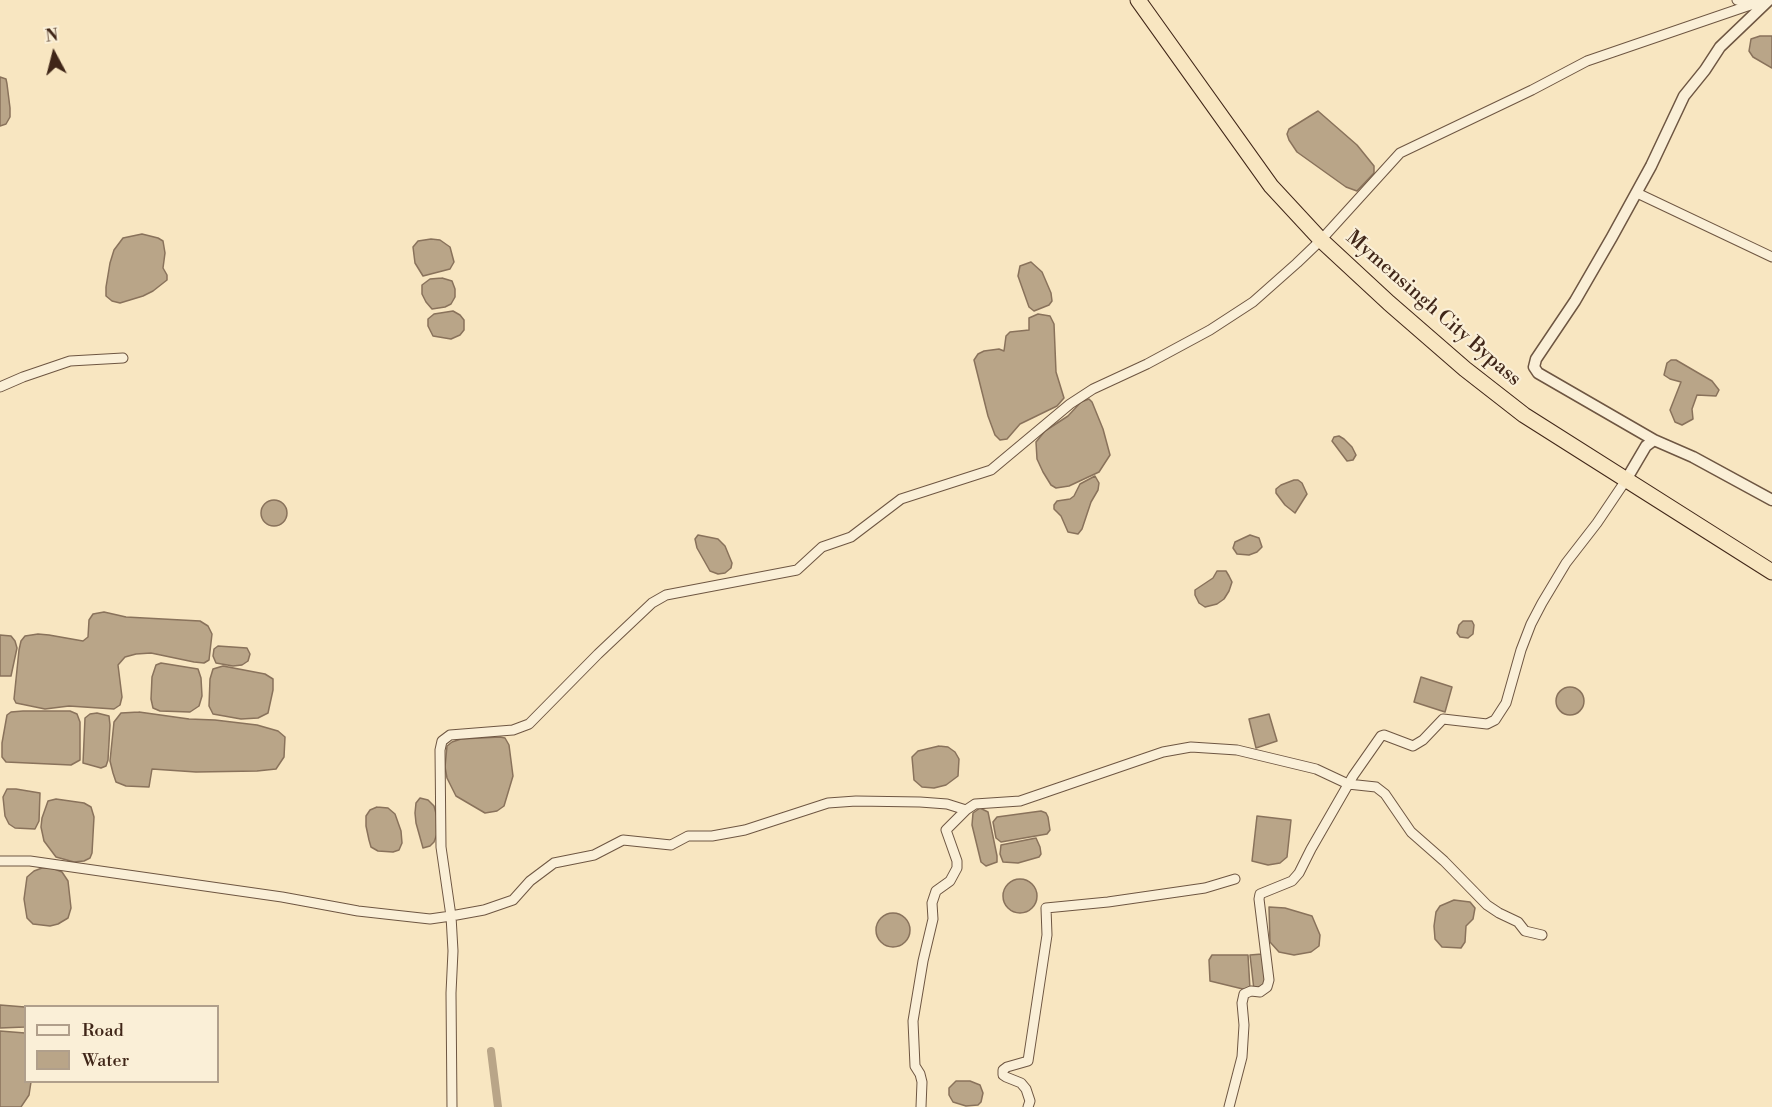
<!DOCTYPE html>
<style>
body{margin:0}
#map{position:relative;width:1772px;height:1107px;overflow:hidden;background:#f8e6c1;font-family:"Libre Bodoni",serif}
canvas{display:block}
.legend{position:absolute;left:24px;top:1005px;width:195px;height:78px;box-sizing:border-box;background:#faefd7;border:2px solid #b09f8b;margin:0;padding:8px 10px;list-style:none;font-size:18px;color:#402618}
.legend li{display:flex;align-items:center;gap:12px;height:30px}
.legend b{width:30px;border:2px solid #b09f8b}
.north{position:absolute;left:24px;top:24px;width:60px;height:60px;-webkit-text-stroke:4px #faefd7;paint-order:stroke;rotate:353deg;font-size:16px;font-weight:700;line-height:24px;text-align:center;color:#402618}
.north::after{content:'';display:block;margin:auto;width:21px;height:27px;background:#402618;clip-path:polygon(50% 0,100% 100%,50% 72%,0 100%)}
</style>
<div id="map">
<canvas width="1772" height="1107"></canvas>
<ul class="legend">
<li><b style="height:8px;background:#faefd7"></b>Road</li>
<li><b style="height:16px;background:#b9a588"></b>Water</li>
</ul>
<div class="north">N</div>
</div>
<script>
const g = document.querySelector('canvas').getContext('2d');
g.lineJoin = 'round';
function paint(path, color) {
  g.fillStyle = color;
  g.fill(path, 'evenodd');
}
function shape(rows) {
  const path = new Path2D();
  for (const r of rows) {
    if (r.length === 3) {
      path.moveTo(r[0] + r[2], r[1]);
      path.arc(r[0], r[1], r[2], 0, 2 * Math.PI);
      continue;
    }
    path.moveTo(r[0], r[1]);
    for (let i = 2; i < r.length; i += 2) path.lineTo(r[i], r[i + 1]);
  }
  return path;
}
function strokePath(path, color, width, dash) {
  g.strokeStyle = color;
  g.lineWidth = width;
  g.lineCap = dash ? 'butt' : 'round';
  g.setLineDash(dash || []);
  g.stroke(path);
}
function write(font, color, halo, rows, align = 'center') {
  g.font = font + ' "Libre Bodoni",serif';
  g.lineWidth = 4.5;
  g.setLineDash([]);
  g.textBaseline = 'middle';
  g.strokeStyle = halo;
  g.fillStyle = color;
  for (const [text, x, y, turn = 0] of rows) {
    g.save();
    g.translate(x, y);
    g.rotate((+turn || 0) * Math.PI / 180);
    g.textAlign = isNaN(turn) ? turn : align;
    if (halo) g.strokeText(text, 0, 0);
    g.fillText(text, 0, 0);
    g.restore();
  }
}
const water = shape([
 [1760,36,1772,36,1772,68,1753,57,1749,51,1751,39,1760,36],
 [0,77,6,79,7,84,10,108,10,117,6,124,0,126,0,77],
 [1318,111,1357,145,1374,166,1374,173,1357,191,1346,187,1297,152,1289,140,1287,134,1289,129,1318,111],
 [142,234,158,238,163,241,165,253,163,268,167,275,167,280,153,291,143,296,120,303,112,301,106,296,106,287,110,263,114,250,123,238,142,234],
 [431,239,440,240,450,247,454,262,450,269,423,276,415,263,413,247,418,241,431,239],
 [1031,262,1042,272,1051,293,1052,301,1049,305,1034,311,1029,307,1018,276,1020,266,1031,262],
 [442,278,452,281,455,289,455,297,451,304,445,307,432,309,426,302,422,294,422,285,430,279,442,278],
 [453,311,460,315,464,320,464,330,460,335,451,339,433,336,428,326,428,319,434,314,453,311],
 [1038,314,1050,316,1054,324,1056,372,1064,398,1057,406,1020,424,1007,439,1000,440,995,435,988,416,974,360,978,354,984,351,999,349,1004,351,1006,336,1010,332,1029,330,1029,318,1038,314],
 [1671,360,1676,360,1712,381,1719,390,1716,396,1697,395,1692,409,1693,419,1682,425,1675,422,1670,410,1681,382,1670,379,1664,375,1667,363,1671,360],
 [1089,399,1092,402,1103,429,1110,455,1099,472,1069,486,1056,488,1051,485,1043,472,1037,459,1036,442,1045,431,1068,416,1081,402,1089,399],
 [1339,436,1344,439,1352,447,1356,455,1353,460,1347,461,1332,441,1334,437,1339,436],
 [1095,476,1099,483,1098,490,1091,502,1082,529,1078,534,1068,532,1061,516,1054,509,1054,505,1057,501,1070,499,1074,496,1080,484,1095,476],
 [1294,480,1298,480,1302,483,1307,494,1295,513,1285,505,1276,493,1276,489,1281,485,1294,480],
 [274,513,13],
 [698,535,718,539,725,546,732,563,731,568,725,573,718,574,710,571,697,548,695,539,698,535],
 [1250,535,1259,538,1262,547,1257,552,1249,555,1237,554,1233,548,1235,542,1250,535],
 [1217,571,1226,571,1229,576,1232,582,1229,591,1224,599,1217,604,1205,607,1199,603,1195,595,1195,590,1213,578,1217,571],
 [104,612,126,617,200,621,208,626,212,634,209,660,204,663,194,662,151,653,136,654,125,657,118,665,122,697,120,705,114,709,69,706,45,709,16,703,14,699,19,650,21,641,25,636,38,634,49,635,83,641,88,637,89,620,93,614,104,612],
 [1469,621,1472,621,1474,625,1473,634,1468,638,1460,637,1457,633,1459,625,1463,621,1469,621],
 [0,635,11,636,15,641,17,648,11,676,0,676,0,635],
 [218,646,247,648,250,654,248,661,242,665,233,666,216,663,213,656,214,649,218,646],
 [161,663,198,669,201,678,202,696,199,706,190,712,160,711,153,708,151,699,152,677,156,665,161,663],
 [223,666,265,674,273,679,273,690,268,713,258,718,241,719,213,714,209,706,210,679,213,669,223,666],
 [1421,677,1452,687,1445,712,1414,702,1421,677],
 [1570,701,14],
 [23,711,70,711,77,714,80,722,80,760,71,765,6,762,2,757,2,743,7,715,11,712,23,711],
 [139,712,189,719,215,720,257,725,278,731,285,737,284,757,276,769,257,771,196,772,152,769,149,787,126,786,116,782,113,773,110,761,114,722,121,713,139,712],
 [97,713,109,716,110,725,108,760,106,766,101,768,83,763,85,718,90,714,97,713],
 [1269,714,1277,741,1256,748,1249,719,1269,714],
 [500,737,505,738,509,745,513,776,504,806,497,811,485,813,456,796,447,778,445,767,447,746,452,742,461,739,500,737],
 [939,746,948,747,955,752,959,759,958,776,946,785,934,788,922,787,914,780,912,757,918,751,939,746],
 [7,789,16,789,40,793,39,821,35,829,15,828,9,824,5,816,3,797,7,789],
 [420,798,428,800,434,806,437,817,437,834,434,842,430,846,423,848,416,823,415,813,416,803,420,798],
 [56,799,84,803,91,807,94,817,92,853,90,858,84,861,74,862,56,857,44,841,41,827,42,818,48,801,56,799],
 [377,807,388,808,395,814,401,831,402,843,399,850,393,852,378,851,371,847,369,840,366,826,366,816,370,810,377,807],
 [980,808,988,812,997,856,997,862,986,866,981,862,972,825,973,813,980,808],
 [1041,811,1046,813,1048,817,1050,830,1047,834,1001,842,996,838,993,822,997,817,1041,811],
 [1257,816,1291,820,1287,857,1280,863,1268,865,1252,861,1257,816],
 [1036,838,1040,847,1041,854,1039,857,1018,863,1003,862,1000,854,1001,845,1036,838],
 [42,868,52,868,62,872,68,881,71,908,68,918,58,924,50,926,33,924,27,918,24,899,27,877,34,871,42,868],
 [1020,896,17],
 [1454,900,1470,902,1475,908,1473,919,1466,926,1465,942,1461,948,1442,947,1435,939,1434,926,1436,912,1440,906,1454,900],
 [1269,907,1285,908,1312,916,1320,935,1319,946,1311,952,1294,955,1279,952,1270,942,1269,907],
 [893,930,17],
 [1262,954,1266,980,1264,986,1254,990,1250,955,1262,954],
 [1212,955,1248,955,1250,989,1247,990,1210,981,1209,960,1212,955],
 [0,1005,25,1007,25,1027,0,1028,0,1005],
 [0,1031,25,1033,26,1082,31,1082,29,1095,21,1107,0,1107,0,1031],
 [956,1081,970,1081,980,1085,983,1093,981,1102,978,1105,966,1106,953,1102,949,1095,949,1088,956,1081]
]);
paint(water, '#b9a588');
strokePath(water, '#89725b', 1.5);
strokePath(shape([
 [491,1051,498,1107]
]), '#b9a588', 8);
const minor = shape([
 [1737,0,1752,5],
 [1637,193,1772,257],
 [0,387,23,377,70,361,123,358],
 [0,861,30,861,282,897,358,911,430,919,451,916,441,847,440,750,442,741,450,735,513,730,529,724,598,654,652,603,666,595,797,570,822,547,851,537,901,499,991,470,1070,404,1093,389,1147,364,1210,330,1253,302,1297,263,1321,240,1400,153,1532,90,1587,61,1765,0],
 [452,1107,451,993,453,951,451,916,484,910,513,900,530,881,554,863,594,855,623,840,671,845,688,836,712,836,745,830,828,803,856,801,920,802,947,804,966,810],
 [921,1107,922,1082,920,1074,915,1066,913,1021,923,961,933,919,932,903,936,891,950,881,957,868,957,861,946,830,966,810,975,804,1020,801,1163,752,1191,747,1237,750,1316,769,1348,784,1376,787,1385,794,1411,832,1444,861,1487,905,1499,913,1518,922,1525,931,1542,935],
 [1028,1107,1030,1101,1026,1089,1021,1083,1006,1077,1003,1075,1003,1070,1007,1067,1028,1061,1047,935,1046,908,1108,902,1205,888,1235,879],
 [1229,1107,1242,1057,1244,1025,1242,1003,1244,994,1251,991,1260,992,1267,987,1269,980,1259,899,1260,894,1292,881,1299,873,1311,849,1353,776,1381,736,1384,735,1413,746,1423,740,1443,719,1487,724,1495,720,1506,703,1521,650,1531,624,1542,603,1566,563,1597,523,1626,480]
]);
const tertiary = shape([
 [1654,440,1538,373,1534,367,1536,359,1575,301,1612,237,1651,166,1684,96,1705,70,1720,47,1769,0],
 [1626,480,1646,446,1654,440,1693,457,1772,500]
]);
const trunk = shape([
 [1138,0,1271,186,1321,240,1389,303,1465,369,1524,415,1772,572]
]);
strokePath(minor, '#6e5642', 11);
strokePath(tertiary, '#6e5642', 13);
strokePath(trunk, '#402618', 17);
strokePath(minor, '#faefd7', 9);
strokePath(tertiary, '#faefd7', 10);
strokePath(trunk, '#f8e6c1', 15);
write('20px', '#402618', '#faefd7', [
 ["Mymensingh City Bypass",1433,309,41]
]);
</script>
